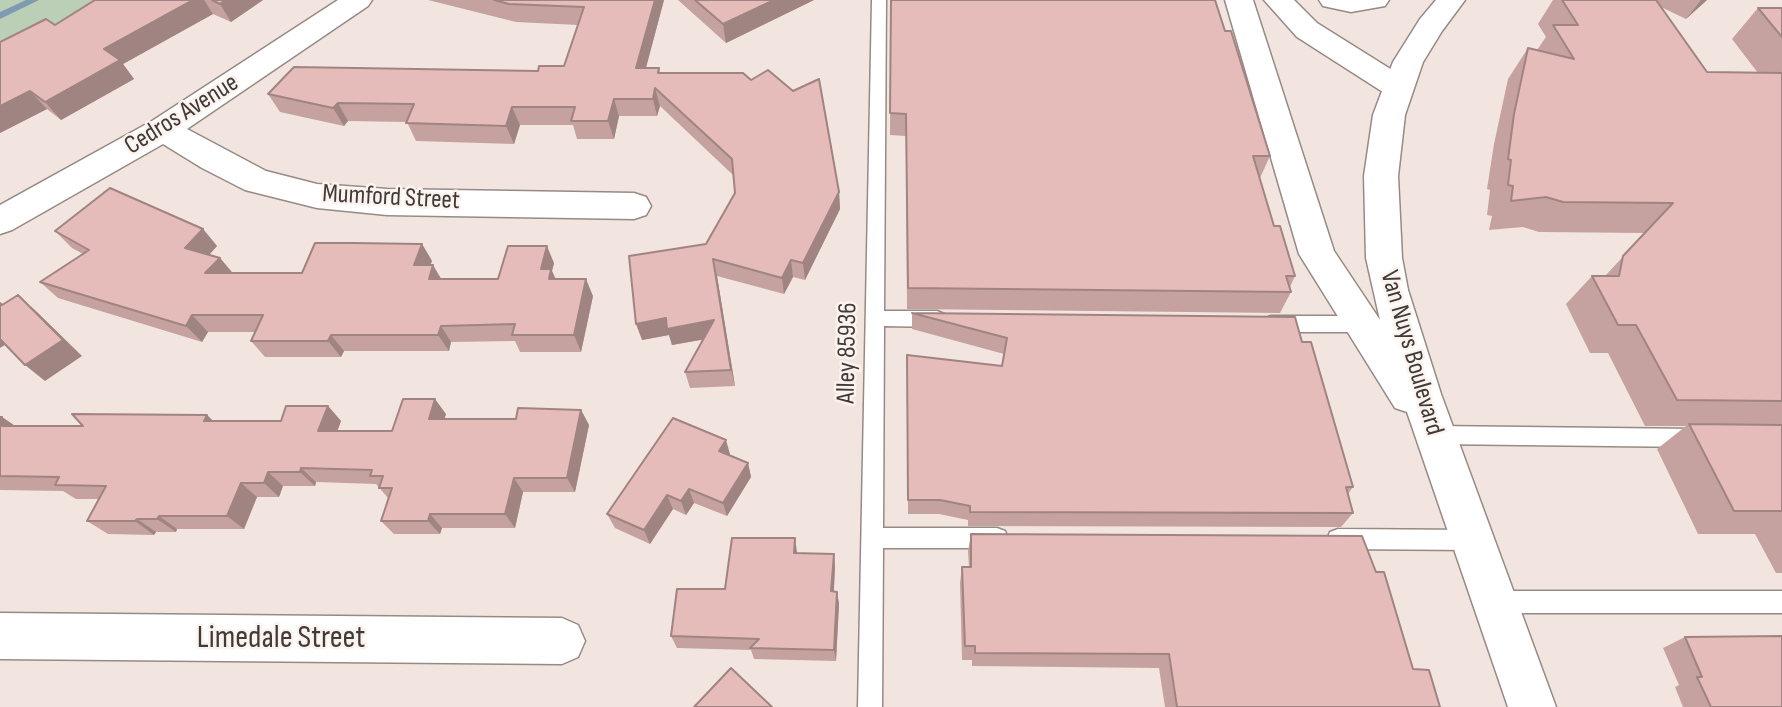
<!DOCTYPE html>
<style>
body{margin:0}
canvas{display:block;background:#f2e5df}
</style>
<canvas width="1782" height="707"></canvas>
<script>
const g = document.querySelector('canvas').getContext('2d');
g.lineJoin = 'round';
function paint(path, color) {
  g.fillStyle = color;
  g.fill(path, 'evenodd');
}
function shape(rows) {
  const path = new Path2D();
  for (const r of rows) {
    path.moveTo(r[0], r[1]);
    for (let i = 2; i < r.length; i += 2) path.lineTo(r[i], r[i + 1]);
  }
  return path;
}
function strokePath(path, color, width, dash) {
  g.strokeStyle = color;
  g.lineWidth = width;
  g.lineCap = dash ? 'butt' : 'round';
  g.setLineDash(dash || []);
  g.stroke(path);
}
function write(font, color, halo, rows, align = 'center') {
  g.font = font + ' "Sofia Sans Condensed",sans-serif';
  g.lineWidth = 5;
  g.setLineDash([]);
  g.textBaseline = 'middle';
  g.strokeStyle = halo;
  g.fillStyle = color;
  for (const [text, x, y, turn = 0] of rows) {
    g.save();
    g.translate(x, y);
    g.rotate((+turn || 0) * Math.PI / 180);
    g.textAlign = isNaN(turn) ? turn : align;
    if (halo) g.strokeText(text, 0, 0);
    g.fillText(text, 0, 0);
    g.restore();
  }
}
paint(shape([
 [0,0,102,0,0,53]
]), '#bbceb6');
paint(shape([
 [26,0,39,0,0,19,0,12,26,0]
]), '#7e9bb2');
const lane = shape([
 [872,0,886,0,884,311,937,311,944,314,946,319,944,324,937,327,884,326,883,528,997,528,1005,531,1008,538,1005,545,997,548,883,548,882,707,858,707,872,0],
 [1271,316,1361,316,1368,319,1370,324,1368,329,1361,332,1271,332,1264,329,1262,324,1264,319,1271,316],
 [1435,426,1696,429,1703,432,1706,438,1703,444,1696,447,1435,444,1428,441,1425,435,1428,429,1435,426],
 [1338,529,1472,530,1480,533,1483,540,1480,547,1472,550,1338,549,1330,546,1327,539,1330,532,1338,529],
 [1494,591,1782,591,1782,613,1494,613,1486,610,1483,602,1486,594,1494,591]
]);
const street = shape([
 [338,0,372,0,368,6,187,129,266,171,317,184,387,189,634,193,646,197,651,206,646,215,634,219,387,215,317,208,245,190,202,168,163,144,12,230,0,234,0,205,152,121,338,0],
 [0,613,562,618,578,625,585,641,578,657,562,664,0,659,0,613]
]);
const secondary = shape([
 [1264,0,1294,0,1317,23,1408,80,1413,87,1408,94,1397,97,1386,94,1297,37,1264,0]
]);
const primary = shape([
 [1225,0,1253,0,1334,251,1380,320,1366,258,1364,176,1373,115,1393,62,1420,19,1436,0,1465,0,1442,31,1423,62,1405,115,1398,176,1402,258,1408,290,1441,394,1556,707,1508,707,1407,412,1395,408,1299,254,1225,0],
 [1319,0,1389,0,1385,6,1351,12,1323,6,1319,0]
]);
strokePath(lane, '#968a85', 3);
strokePath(street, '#968a85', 3);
strokePath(secondary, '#968a85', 3);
strokePath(primary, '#968a85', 3);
paint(lane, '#fff');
paint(street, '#fff');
paint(secondary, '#fff');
paint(primary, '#fff');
paint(shape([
 [95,0,263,0,231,22,213,14,123,64,134,79,61,120,47,109,0,133,0,42,55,25],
 [428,0,664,0,646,68,659,68,660,73,839,192,840,209,805,280,793,277,784,294,717,276,735,386,690,388,685,372,704,339,672,345,669,335,642,340,706,244,735,193,733,175,660,106,657,116,619,116,614,139,577,139,573,125,520,125,514,144,416,141,407,122,348,121,344,126,280,112,268,94,538,71,564,66,578,25,516,22],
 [678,0,814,0,726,43],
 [891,0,1225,31,1270,156,1260,178,1274,226,1295,276,1290,287,1291,292,1280,313,907,309,906,136,890,135],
 [1553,0,1707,0,1686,19,1661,7,1707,72,1758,73,1732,39,1758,8,1782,8,1782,573,1776,573,1755,534,1698,534,1657,449,1686,426,1645,426,1608,353,1590,353,1566,304,1592,276,1605,276,1645,233,1539,232,1523,227,1489,230,1492,216,1487,215,1490,190,1487,189,1494,144,1508,79,1528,48,1537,50,1546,37,1538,24],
 [203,229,217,246,209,255,220,258,233,273,302,273,422,244,432,261,430,265,441,279,498,279,554,263,552,271,555,279,593,296,581,352,520,352,515,341,451,342,449,351,344,351,341,357,265,357,251,341,255,332,208,332,202,342,58,298,40,282,83,254,72,248,55,231],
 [912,313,1302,342,1353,487,1348,494,1353,513,1341,527,968,526,968,520,939,514,908,514,907,371,1002,366,1004,354,912,329],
 [328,406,341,421,337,431,392,431,446,414,444,419,516,419,581,410,589,425,575,492,523,492,515,528,442,528,440,534,394,534,381,521,388,498,376,484,316,482,315,486,283,486,279,497,257,497,244,529,177,529,176,532,156,532,154,535,108,534,87,521,98,499,76,499,63,491,0,490,0,417,2,417,15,426,83,426,214,421,281,421],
 [730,454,730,455,748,463,751,477,727,516,694,503,686,515,673,509,650,544,615,528,607,514],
 [971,534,1413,669,1440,707,1165,707,1159,668,972,666,972,660,962,660,960,583,962,567,969,567,968,551],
 [797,553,834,554,835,567,834,591,837,592,839,604,836,661,754,659,751,650,677,648,671,636,725,589],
 [1685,637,1782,707,1683,707,1675,687,1679,685,1663,648]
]), '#c5a29f');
paint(shape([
 [193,0,204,0,213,14,123,64,134,79,61,120,45,102,104,49],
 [225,0,263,0,231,22,220,4],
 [655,0,664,0,641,86,636,68],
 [774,0,814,0,726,43,723,24],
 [1701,0,1707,0,1686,19],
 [655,88,660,106,657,116,653,99],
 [30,91,47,109,0,133,0,106],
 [614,99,619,116,614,139,608,121],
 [338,103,348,121,344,126,333,108],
 [512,107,520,125,514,144,506,126],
 [839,192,840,209,805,280,803,263],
 [203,229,217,246,200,265,185,248],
 [422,244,432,261,424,282,414,265],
 [547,246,554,263,552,271,559,286,557,296,541,269],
 [220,258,234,275,205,273],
 [713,259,717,276,735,386,731,370],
 [791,260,793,277,784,294,782,278],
 [433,265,443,282,429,279],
 [586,279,593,296,581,352,574,335],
 [18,295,37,312,82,356,45,381,25,365],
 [192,315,208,332,202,342,186,326],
 [666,318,714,320,718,337,672,345,669,335,642,340,636,324],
 [441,326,451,342,449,351,438,335],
 [331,335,344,351,341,357,328,341],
 [0,336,8,343,0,348],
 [435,399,446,414,440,434,429,419],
 [328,406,341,421,332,446,318,431],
 [581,410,589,425,575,492,567,478],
 [207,415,223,430,204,421],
 [2,417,24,432,2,426],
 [726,440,730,454,723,465,719,451],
 [748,463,751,477,727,516,723,503],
 [301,468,316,482,315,486,300,472],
 [268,472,283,486,279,497,264,483],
 [514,478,523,492,515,528,505,514],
 [241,483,257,497,244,529,227,516],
 [689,489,694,503,686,515,681,501],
 [667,495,673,509,650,544,644,530],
 [430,514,442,528,440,534,428,521],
 [159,516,177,529,176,532,157,519],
 [137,519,156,532,154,535,135,521],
 [795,538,797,552,796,566,794,553],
 [834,554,835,567,833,603,831,591],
 [837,592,839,604,836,661,834,650]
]), '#a08482');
const building = shape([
 [95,0,193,0,104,49,120,60,45,102,30,91,0,106,0,42,46,19,55,25,95,0],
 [212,0,225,0,220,4,212,0],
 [494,0,655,0,636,68,659,68,658,73,743,73,751,80,768,70,793,91,819,79,839,192,803,263,791,260,782,278,713,259,731,370,685,372,714,320,667,329,666,318,636,324,629,256,706,244,735,193,732,159,655,88,653,99,614,99,608,121,571,121,575,107,512,107,506,126,406,123,414,104,338,103,333,108,268,94,294,67,538,71,539,66,564,66,584,7,509,4,494,0],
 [695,0,774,0,723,24,695,0],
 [891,0,1215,0,1225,31,1231,31,1270,156,1253,156,1274,226,1280,226,1295,276,1286,276,1291,292,908,288,906,114,890,113,891,0],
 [1562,0,1656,0,1707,72,1782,73,1782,401,1677,400,1636,325,1618,325,1592,276,1619,276,1623,256,1673,203,1563,202,1546,197,1511,201,1513,186,1508,185,1511,160,1508,159,1514,114,1528,48,1574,59,1553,25,1578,25,1562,0],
 [1758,8,1782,8,1782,37,1758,8],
 [110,188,203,229,185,248,220,258,205,273,302,273,315,243,353,243,422,244,414,265,433,265,429,279,498,279,508,246,547,246,541,269,551,269,549,279,586,279,574,335,512,335,515,324,441,326,438,335,331,335,328,341,251,341,263,315,192,315,186,326,40,282,89,250,55,231,110,188],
 [18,295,63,340,25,365,0,339,0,303,2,305,18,295],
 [912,313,1295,317,1302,342,1311,342,1353,487,1346,487,1353,513,970,512,970,506,940,500,908,500,907,355,1002,366,1007,338,912,313],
 [403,399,435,399,429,419,516,419,518,408,581,410,567,478,514,478,505,514,430,514,428,521,381,521,392,488,379,488,383,476,370,476,372,470,301,468,300,472,268,472,264,483,241,483,227,516,159,516,157,519,137,519,135,521,87,521,106,486,55,485,59,477,0,476,0,417,2,417,2,426,83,426,72,414,207,415,204,421,281,421,286,406,328,406,318,431,392,431,403,399],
 [673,418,726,440,719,451,748,463,723,503,689,489,681,501,667,495,644,530,607,514,673,418],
 [1689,424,1782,425,1782,511,1734,511,1689,424],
 [971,534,1362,536,1376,572,1384,572,1413,669,1429,670,1440,707,1177,707,1169,654,975,653,975,646,965,646,962,567,971,567,971,534],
 [732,538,795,538,794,553,834,554,831,591,837,592,834,650,750,648,759,639,671,636,677,589,725,589,732,538],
 [1782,636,1782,707,1711,707,1697,677,1702,677,1685,637,1782,636],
 [731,668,772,707,694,707,731,668]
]);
paint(building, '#e5bcb9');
strokePath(building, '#a08482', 2);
write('26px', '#403b39', '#fdf3ee', [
 ["Cedros Avenue",182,115,-32],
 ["Mumford Street",391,198,3],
 ["Alley 85936",848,353,-89],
 ["Van Nuys Boulevard",1411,353,74]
]);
write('32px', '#403b39', '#fdf3ee', [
 ["Limedale Street",281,639]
]);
</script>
